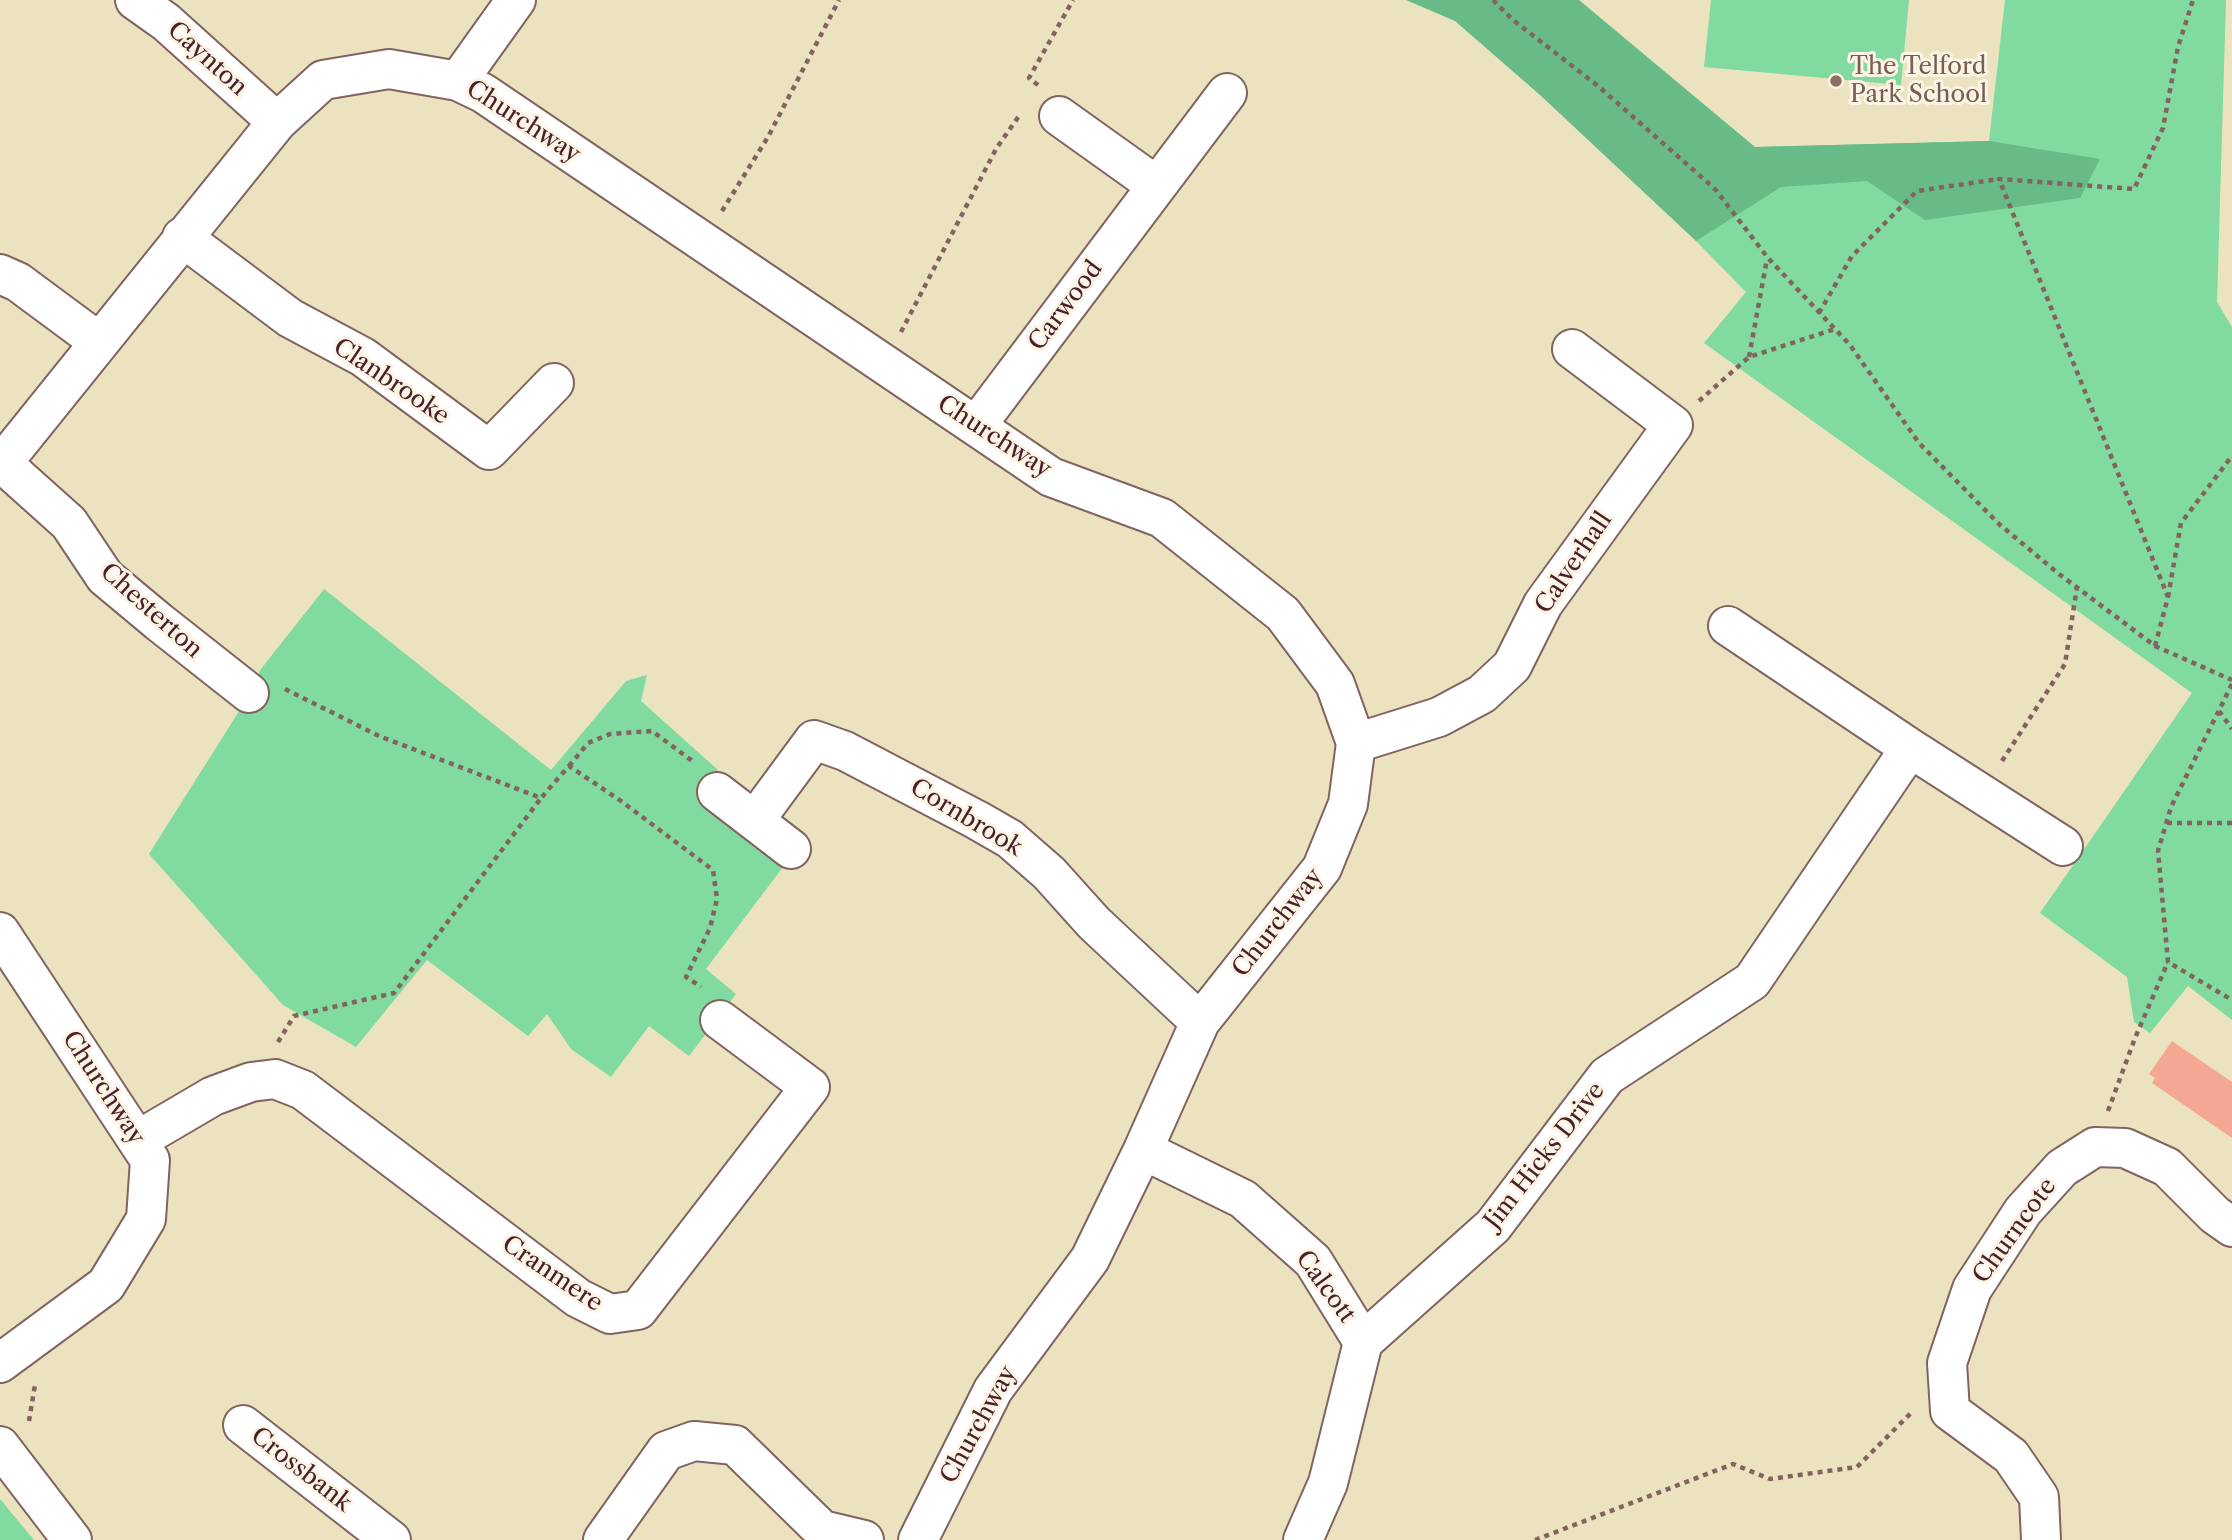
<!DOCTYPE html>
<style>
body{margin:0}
canvas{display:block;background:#ebe2bf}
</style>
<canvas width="2232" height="1540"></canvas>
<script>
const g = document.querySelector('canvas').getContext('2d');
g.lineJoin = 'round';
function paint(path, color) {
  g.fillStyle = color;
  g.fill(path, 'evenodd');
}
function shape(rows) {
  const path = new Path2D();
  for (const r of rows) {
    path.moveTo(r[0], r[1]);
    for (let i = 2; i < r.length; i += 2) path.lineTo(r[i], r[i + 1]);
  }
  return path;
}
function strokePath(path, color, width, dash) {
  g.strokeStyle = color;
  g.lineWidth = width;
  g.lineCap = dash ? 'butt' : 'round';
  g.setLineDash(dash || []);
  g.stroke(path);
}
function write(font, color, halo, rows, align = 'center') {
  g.font = font + ' "Libre Caslon Text",serif';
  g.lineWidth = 6;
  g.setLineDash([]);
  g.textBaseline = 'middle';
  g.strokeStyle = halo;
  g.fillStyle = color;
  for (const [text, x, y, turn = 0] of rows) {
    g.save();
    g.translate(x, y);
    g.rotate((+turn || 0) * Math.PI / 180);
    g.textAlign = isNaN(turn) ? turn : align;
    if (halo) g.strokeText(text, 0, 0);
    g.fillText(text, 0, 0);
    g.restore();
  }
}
paint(shape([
 [1711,0,1909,0,1901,85,1704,67],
 [2005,0,2226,0,2217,302,2232,327,2232,1020,2188,986,2150,1033,2134,1022,2127,977,2040,913,2192,693,1704,343,1746,292,1696,241,1755,147,1989,141],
 [324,589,551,770,626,681,647,675,641,701,718,770,703,790,789,859,706,969,736,994,689,1056,649,1026,611,1077,571,1049,547,1014,528,1036,427,960,356,1047,283,1005,149,854,241,708,261,669],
 [0,1499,34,1540,0,1540]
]), '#81da9f');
paint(shape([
 [1406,0,1579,0,1755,147,1989,141,2100,159,2080,198,1925,220,1867,181,1781,187,1696,241,1540,95,1455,21]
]), '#68ba86');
paint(shape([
 [2172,1041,2232,1082,2232,1138,2152,1083,2155,1078,2149,1074]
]), '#f4a894');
const minor = shape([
 [135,0,166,22,277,122],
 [458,81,516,0],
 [1059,116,1157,186],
 [182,237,290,318,363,357,489,450,554,383],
 [0,274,18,282,99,342],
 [976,426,1227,93],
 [2,463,69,523,105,577,159,622,249,693],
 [0,466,277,122,323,80,389,69,458,81,483,93,1051,477,1162,518,1283,614,1335,684,1356,743,1348,804,1322,868,1200,1022,1143,1150,1090,1259,993,1390,918,1540],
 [1728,626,1910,748],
 [1356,743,1439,717,1482,694,1512,666,1543,604,1673,425,1572,349],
 [717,792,791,849],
 [755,820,814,740,845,751,977,820,1010,839,1049,873,1094,923,1200,1022],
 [0,932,150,1160,146,1219,106,1285,0,1363],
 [138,1140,213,1096,251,1082,275,1079,303,1090,578,1298,610,1314,638,1310,810,1087,720,1020],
 [1143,1150,1243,1199,1313,1261,1363,1342,1328,1483,1303,1540],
 [1363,1342,1493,1226,1607,1076,1752,981,1910,748,2063,846],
 [243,1425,391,1540],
 [0,1446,72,1540],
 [603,1540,666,1451,694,1441,735,1445,822,1530,864,1540],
 [2041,1540,2039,1497,2011,1456,1950,1411,1947,1363,1972,1289,2023,1211,2062,1168,2095,1147,2125,1148,2167,1167,2215,1215,2232,1227]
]);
strokePath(minor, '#82635f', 42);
strokePath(shape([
 [1493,0,1513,20,1598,86,1715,189,1768,258,1850,345,1919,443,1999,524,2059,574,2155,646,2232,680],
 [1038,85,1029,78,1073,0],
 [722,211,768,137,839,0],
 [1819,313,1852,256,1917,191,1999,179],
 [901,332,996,149,1021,113],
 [1749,357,1767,259],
 [1699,401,1749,357,1835,329],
 [2168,597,2181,523,2232,456],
 [2155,646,2168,597,1999,179,2134,189,2163,128,2178,47,2193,0],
 [2232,684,2171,807,2158,851,2168,962,2232,1000],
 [285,689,379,736,541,798,569,766,621,801,713,870,717,899,710,928,686,977,701,987],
 [2219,711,2232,729],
 [2002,761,2065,664,2077,587],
 [569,766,588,743,610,734,652,731,695,763],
 [2167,823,2232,823],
 [278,1042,294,1016,394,993,541,798],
 [2108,1111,2135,1038,2168,962],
 [29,1421,35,1385],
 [1535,1540,1733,1464,1770,1479,1857,1467,1911,1413]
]), '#82635f', 4.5, [5, 5]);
strokePath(minor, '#fff', 38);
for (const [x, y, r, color] of [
 [1836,81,7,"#8d6e63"]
]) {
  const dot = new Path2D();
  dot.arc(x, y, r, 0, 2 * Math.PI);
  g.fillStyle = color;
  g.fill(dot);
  strokePath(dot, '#fcf5e5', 2.5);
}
write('24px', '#4a1f2b', '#fcf5e5', [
 ["Caynton",207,59,42],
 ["Churchway",523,122,33],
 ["Carwood",1066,306,-53],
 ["Clanbrooke",391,382,34],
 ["Churchway",994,437,33],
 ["Calverhall",1574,563,-56],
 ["Chesterton",151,611,42],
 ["Cornbrook",966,818,31],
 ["Churchway",1278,923,-52],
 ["Churchway",103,1088,57],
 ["Jim Hicks Drive",1545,1156,-52],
 ["Churncote",2015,1231,-54],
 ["Cranmere",552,1274,34],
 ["Calcott",1325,1287,54],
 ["Churchway",979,1425,-61],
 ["Crossbank",301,1470,38]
]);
write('24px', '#785e54', '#fcf5e5', [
 ["The Telford",1850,67],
 ["Park School",1850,95]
], 'left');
</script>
